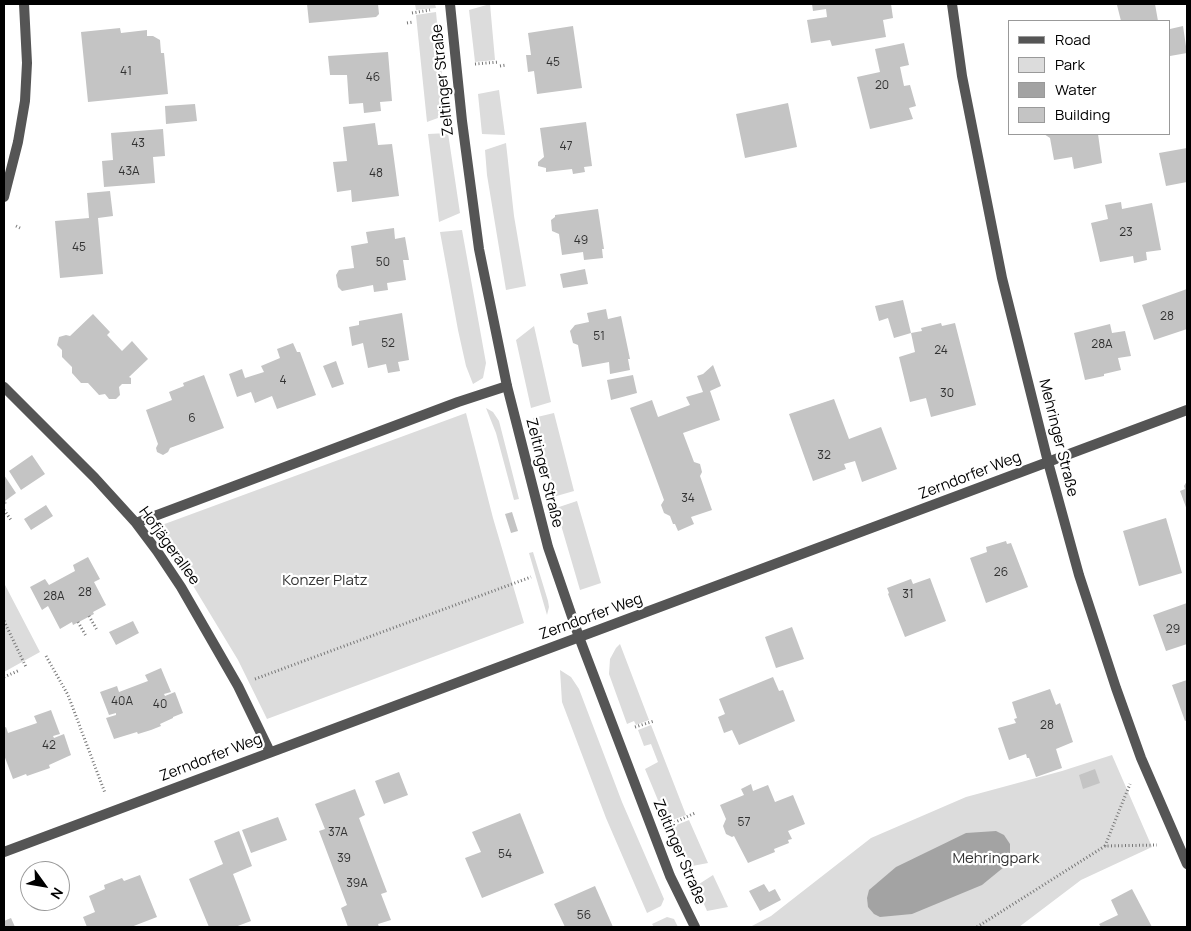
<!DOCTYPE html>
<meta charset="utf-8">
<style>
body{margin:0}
#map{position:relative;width:1191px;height:931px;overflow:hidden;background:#fff;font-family:Manrope,sans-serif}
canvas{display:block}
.frame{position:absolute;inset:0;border:5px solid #000;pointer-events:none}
.legend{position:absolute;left:1008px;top:20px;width:162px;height:115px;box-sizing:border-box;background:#fff;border:1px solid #999;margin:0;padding:6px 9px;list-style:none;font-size:15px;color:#000}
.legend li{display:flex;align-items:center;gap:10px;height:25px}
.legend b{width:25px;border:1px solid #999}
.north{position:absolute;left:20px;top:861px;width:50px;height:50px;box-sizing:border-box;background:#fff;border:1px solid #999;border-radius:50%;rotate:122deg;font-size:14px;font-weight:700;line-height:20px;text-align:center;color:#000}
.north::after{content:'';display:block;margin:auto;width:18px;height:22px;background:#000;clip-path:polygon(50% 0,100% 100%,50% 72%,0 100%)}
</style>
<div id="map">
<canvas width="1191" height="931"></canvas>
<div class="frame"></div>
<ul class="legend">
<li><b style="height:6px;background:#555"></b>Road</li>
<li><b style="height:14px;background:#dcdcdc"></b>Park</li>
<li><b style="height:14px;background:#a3a3a3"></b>Water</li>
<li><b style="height:14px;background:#c4c4c4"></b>Building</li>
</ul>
<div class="north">N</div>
</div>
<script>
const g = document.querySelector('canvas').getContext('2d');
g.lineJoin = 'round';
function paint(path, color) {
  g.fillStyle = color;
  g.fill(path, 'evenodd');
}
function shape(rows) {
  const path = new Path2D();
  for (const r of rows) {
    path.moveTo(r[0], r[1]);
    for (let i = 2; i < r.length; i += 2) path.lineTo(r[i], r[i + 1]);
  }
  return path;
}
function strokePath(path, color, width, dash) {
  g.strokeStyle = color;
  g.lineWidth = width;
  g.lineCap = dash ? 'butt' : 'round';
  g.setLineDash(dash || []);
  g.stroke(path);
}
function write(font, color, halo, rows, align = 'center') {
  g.font = font + ' Manrope,sans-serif';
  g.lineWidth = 4.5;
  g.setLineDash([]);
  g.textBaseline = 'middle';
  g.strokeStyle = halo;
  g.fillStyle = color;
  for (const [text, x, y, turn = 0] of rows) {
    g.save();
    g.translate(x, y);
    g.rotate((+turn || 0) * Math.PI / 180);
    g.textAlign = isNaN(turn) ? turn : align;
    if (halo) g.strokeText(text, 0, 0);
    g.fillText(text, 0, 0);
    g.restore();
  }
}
paint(shape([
 [415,4,435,4,436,8,416,10],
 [490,4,495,60,475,62,469,10],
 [436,12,446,115,427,122,416,15],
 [499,90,505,135,482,134,478,94],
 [448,133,460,213,439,222,428,134],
 [506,143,514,216,526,286,506,290,487,175,485,150],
 [462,230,486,363,483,378,473,384,466,366,458,330,440,232],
 [534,326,551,402,531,408,516,340],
 [486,408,493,412,499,421,519,499,514,500,496,433],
 [466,413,493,518,524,623,267,719,238,660,189,579,151,529],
 [554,413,574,491,553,497,533,418],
 [577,501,601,583,580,590,556,508],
 [533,552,548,601,549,607,547,615,529,553],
 [4,583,40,652,4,672],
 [620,644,649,720,636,725,634,721,627,724,609,674,610,659,616,648],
 [560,670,571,677,579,689,622,802,664,899,661,906,647,913,606,818,562,702],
 [651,725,686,815,667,822,645,769,658,762,651,744,644,746,638,730],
 [1112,755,1152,847,1081,880,1019,927,750,927,771,916,871,838,966,797,1062,771],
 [689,820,708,863,687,867,669,828],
 [713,875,728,907,707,911,696,886],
 [667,917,674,919,678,927,654,927,652,924]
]), '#dcdcdc');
paint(shape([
 [996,831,1004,835,1010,844,1010,854,1004,867,982,885,912,914,880,917,874,914,868,907,867,898,869,890,896,867,966,833]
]), '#a3a3a3');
paint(shape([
 [307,4,378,4,379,14,376,17,309,23],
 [812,4,891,4,893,18,883,20,886,37,832,46,830,40,811,43,807,20,827,17,826,9,813,11],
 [1123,4,1155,4,1158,21,1121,21,1117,5],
 [573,26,582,88,537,94,534,71,528,72,526,55,531,55,528,33],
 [1183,26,1187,53,1170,56,1170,29],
 [120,28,121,33,147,30,147,36,153,36,160,40,161,53,164,53,168,94,88,102,81,32],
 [904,43,909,65,900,67,904,86,910,85,916,106,909,108,913,119,870,129,857,77,880,72,875,49],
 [388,52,392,101,380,102,381,111,364,113,363,103,349,104,347,75,330,75,328,56],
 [788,103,797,147,745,158,736,114],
 [195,104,197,121,166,124,165,106],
 [586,122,592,166,584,167,585,172,573,174,572,169,546,172,546,168,538,166,538,162,544,157,540,128],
 [375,123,378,145,392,144,399,196,352,202,351,190,337,192,333,162,347,161,343,127],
 [163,129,165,156,153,157,155,183,104,187,102,161,113,160,111,133],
 [1044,134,1098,134,1102,163,1074,169,1072,157,1054,160,1050,138],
 [1187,148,1187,182,1166,186,1159,153],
 [110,191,113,216,98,218,103,274,60,278,55,221,89,218,87,193],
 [1121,202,1122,209,1152,203,1161,250,1146,252,1147,260,1134,263,1133,256,1100,262,1091,223,1108,219,1105,205],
 [598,209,604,249,602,249,603,258,584,260,583,252,562,255,559,234,552,231,551,220,555,217,555,215],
 [394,228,395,239,405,237,409,260,403,260,406,280,387,283,388,290,374,292,373,285,342,291,338,287,336,275,339,270,354,268,351,246,368,243,366,232],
 [585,269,588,284,563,288,560,274],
 [1187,289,1187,329,1154,340,1142,305],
 [903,300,911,333,922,331,921,328,941,323,942,326,955,323,976,405,931,417,926,398,910,402,899,357,915,352,911,333,894,338,888,318,879,321,875,306],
 [606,309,608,319,621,316,630,359,628,359,630,370,610,374,609,362,582,367,578,345,573,343,570,331,575,325,589,322,587,313],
 [402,313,409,360,398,362,400,371,388,373,386,364,368,368,363,343,352,346,349,327,359,325,359,321],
 [93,314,110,332,107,335,122,351,132,341,148,359,129,377,131,378,131,384,122,384,119,387,120,395,116,399,109,399,105,394,99,395,88,383,81,383,72,373,72,367,62,357,62,350,57,345,59,337,66,335,70,336],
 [1110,324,1112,333,1125,331,1131,356,1118,358,1121,370,1104,374,1104,376,1085,380,1074,333],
 [293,343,297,352,300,352,316,395,277,409,272,396,255,403,251,392,237,397,229,374,242,369,245,378,264,372,261,366,280,358,277,349],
 [336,361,344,384,332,388,323,366],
 [713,365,721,386,710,391,720,420,683,433,694,462,700,464,702,472,700,476,712,510,691,517,694,524,678,531,675,524,673,524,670,516,664,513,661,505,664,500,630,408,652,400,658,417,690,405,686,397,703,392,697,376,703,374],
 [204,375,224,428,170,448,168,452,163,455,157,452,156,448,158,444,146,410,172,400,169,392,184,386,183,383],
 [633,375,637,393,611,400,607,380],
 [834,399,849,439,881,427,897,469,862,482,855,461,844,464,846,469,813,481,789,414],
 [32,455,45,474,21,490,9,471],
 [4,475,16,493,5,501,7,503,4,505],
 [1187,481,1187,510,1180,491,1185,489,1184,486],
 [46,505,53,516,31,530,24,519],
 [512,512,518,531,511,533,505,514],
 [1166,518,1182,573,1139,586,1123,531],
 [1006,541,1007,544,1011,543,1028,587,986,603,970,558,987,552,986,547],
 [88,557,100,579,94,582,106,605,93,612,94,614,73,625,72,622,60,629,48,606,42,610,30,587,45,579,49,585,75,571,73,565],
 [930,578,946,621,905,637,888,594,889,593,887,588,911,579,913,584],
 [1187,603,1187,644,1166,651,1153,615],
 [133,621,139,633,116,645,109,632],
 [792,627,804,659,776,668,765,637],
 [161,668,171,692,164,694,165,696,175,692,183,713,173,717,173,718,160,724,161,726,151,730,138,734,137,732,114,739,106,718,116,715,116,713,109,715,100,692,117,686,119,692,148,681,145,675],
 [773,677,779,691,783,690,795,721,739,745,732,730,724,733,718,717,725,714,719,699],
 [1187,680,1187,720,1185,721,1172,685],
 [1050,689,1056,705,1060,703,1073,742,1056,749,1062,768,1036,777,1029,758,1027,758,1026,754,1009,760,998,728,1016,723,1014,719,1017,718,1012,702],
 [51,710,60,734,53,736,54,738,64,734,71,755,49,765,50,768,27,776,26,774,13,779,4,755,4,728,6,727,8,733,37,723,34,716],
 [1095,769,1100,783,1083,789,1079,775],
 [399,772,408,795,384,804,375,781],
 [751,784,753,791,768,785,775,802,793,795,805,824,788,831,792,839,788,840,789,843,774,849,775,852,748,863,734,836,732,837,726,834,723,826,726,819,720,805,744,795,741,789],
 [355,789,365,815,359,818,387,892,381,894,391,920,378,924,379,927,348,927,341,908,347,905,319,831,325,829,315,804],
 [520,813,544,873,482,898,465,858,481,852,472,832],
 [278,817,287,840,251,853,242,830],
 [239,831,252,866,233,874,251,921,235,927,209,927,189,879,223,864,214,841],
 [140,875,157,917,131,927,87,927,83,917,95,912,89,896,105,889,104,885,122,878,124,881],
 [764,884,769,892,775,889,781,900,760,911,749,891],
 [595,886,613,927,565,927,554,904],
 [1132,889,1152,927,1101,927,1099,924,1118,915,1111,900],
 [11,918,15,927,4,927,4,921]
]), '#c4c4c4');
strokePath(shape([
 [412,13,430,10],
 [407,23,413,22],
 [475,64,499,62],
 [500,66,506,65],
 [16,226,20,228],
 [4,510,11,520],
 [89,616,97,630],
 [4,621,26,667],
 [78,622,86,636],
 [46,656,68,695,105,793],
 [4,677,20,670],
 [255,679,531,577],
 [635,727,654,721],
 [671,824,695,813],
 [1105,846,1130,784],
 [977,927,1105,846,1157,845]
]), '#777', 3, [1, 2.5]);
strokePath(shape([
 [952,4,962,76,1002,278,1048,462,1079,575,1116,688,1141,758,1187,864],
 [4,197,18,142,25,101,27,63,24,4],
 [4,387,95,478,136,523,157,551,181,587,238,686,270,752],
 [136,523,458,402,507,386],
 [4,852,1187,410]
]), '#555', 10);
strokePath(shape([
 [450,4,462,121,479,249,507,386,548,547,579,637,670,876,695,927]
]), '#555', 10);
write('12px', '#313131', null, [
 ["45",553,63],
 ["41",126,72],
 ["46",373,78],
 ["20",882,86],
 ["43",138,144],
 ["47",566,147],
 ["43A",129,172],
 ["48",376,174],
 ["23",1126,233],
 ["49",581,241],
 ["45",79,248],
 ["50",383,263],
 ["28",1167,317],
 ["51",599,337],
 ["52",388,344],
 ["28A",1102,345],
 ["24",941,351],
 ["4",283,381],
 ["30",947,394],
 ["6",192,419],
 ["32",824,456],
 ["34",688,499],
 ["26",1001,573],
 ["28",85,593],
 ["31",908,595],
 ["28A",54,597],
 ["29",1173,630],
 ["40A",122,702],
 ["40",160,705],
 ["28",1047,726],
 ["42",49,746],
 ["57",744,823],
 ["37A",338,833],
 ["54",505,855],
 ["39",344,859],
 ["39A",357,884],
 ["56",584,916]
]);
write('15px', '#000', '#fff', [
 ["Zeltinger Straße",443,80,-96],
 ["Mehringer Straße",1058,438,76],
 ["Zeltinger Straße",544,473,76],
 ["Zerndorfer Weg",970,476,-21],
 ["Hofjägerallee",169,546,54],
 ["Zerndorfer Weg",591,617,-20],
 ["Zerndorfer Weg",211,758,-21],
 ["Zeltinger Straße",679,852,67]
]);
write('15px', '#333', '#fff', [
 ["Konzer Platz",325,581],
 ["Mehringpark",996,859]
]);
</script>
